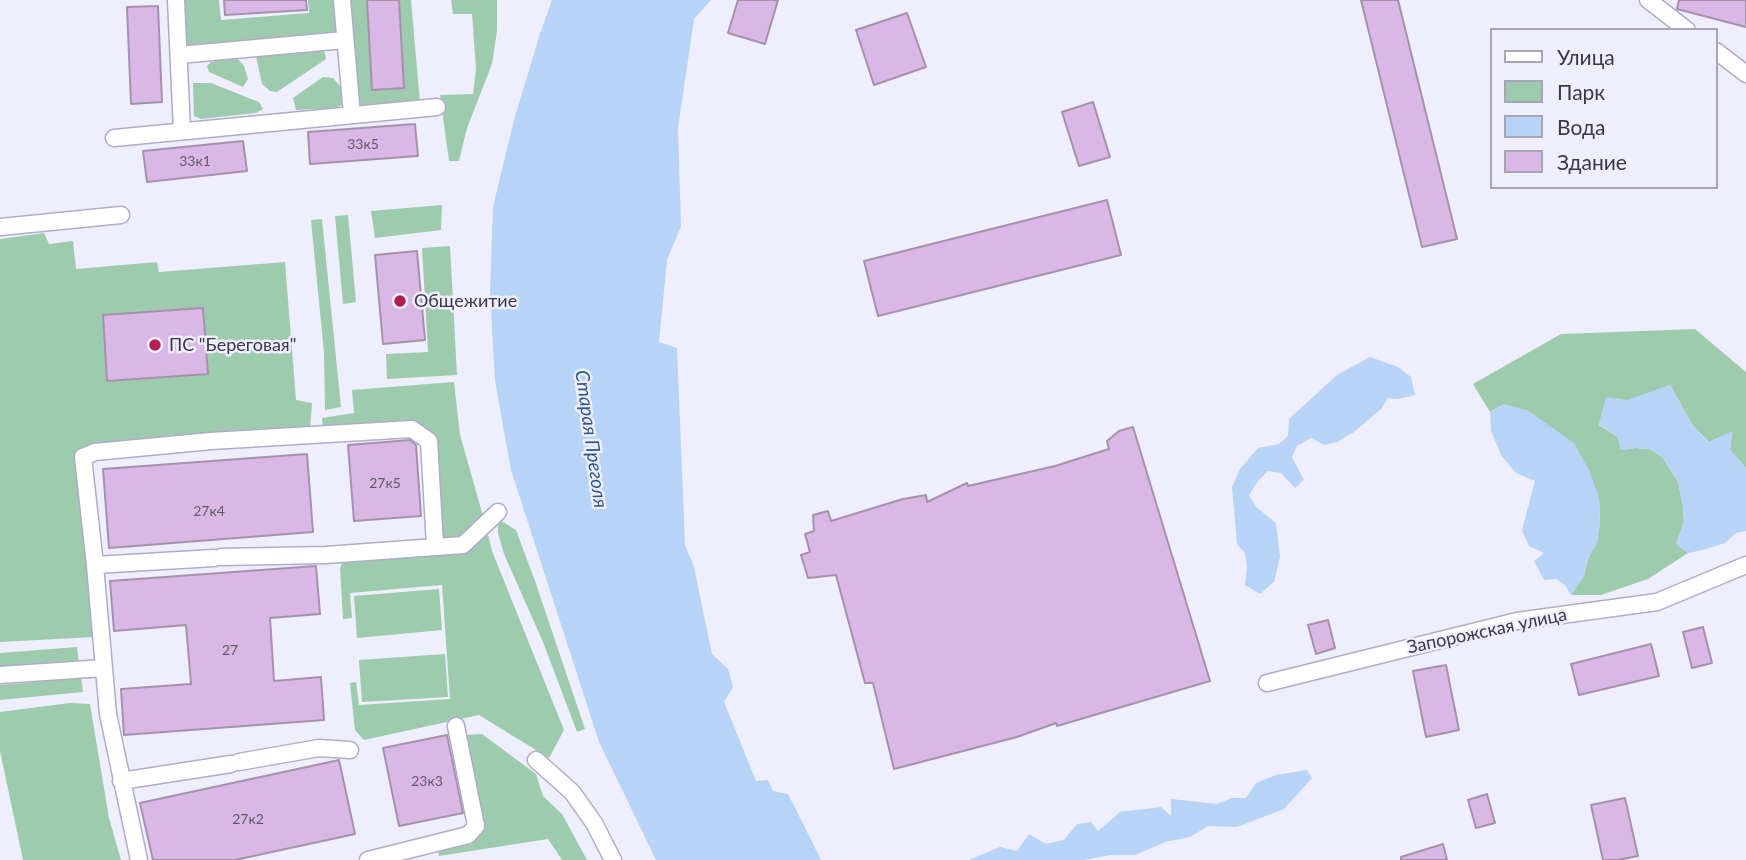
<!DOCTYPE html>
<meta charset="utf-8">
<style>
body{margin:0}
#map{position:relative;width:1746px;height:860px;overflow:hidden;background:#efeefc;font-family:Lato,sans-serif}
canvas{display:block}
.legend{position:absolute;left:1490px;top:28px;width:228px;height:161px;box-sizing:border-box;background:#efeefc;border:2px solid #a7a5b3;margin:0;padding:9px 12px;list-style:none;font-size:21px;color:#3a3846}
.legend li{display:flex;align-items:center;gap:14px;height:35px}
.legend b{width:35px;border:2px solid #a7a5b3}
</style>
<div id="map">
<canvas width="1746" height="860"></canvas>
<ul class="legend">
<li><b style="height:9px;background:#fff"></b>Улица</li>
<li><b style="height:19px;background:#9ecbae"></b>Парк</li>
<li><b style="height:19px;background:#b7d3f6"></b>Вода</li>
<li><b style="height:19px;background:#dab8e5"></b>Здание</li>
</ul>
</div>
<script>
const g = document.querySelector('canvas').getContext('2d');
g.lineJoin = 'round';
function paint(path, color) {
  g.fillStyle = color;
  g.fill(path, 'evenodd');
}
function shape(rows) {
  const path = new Path2D();
  for (const r of rows) {
    path.moveTo(r[0], r[1]);
    for (let i = 2; i < r.length; i += 2) path.lineTo(r[i], r[i + 1]);
  }
  return path;
}
function strokePath(path, color, width, dash) {
  g.strokeStyle = color;
  g.lineWidth = width;
  g.lineCap = dash ? 'butt' : 'round';
  g.setLineDash(dash || []);
  g.stroke(path);
}
function write(font, color, halo, rows, align = 'center') {
  g.font = font + ' Lato,sans-serif';
  g.lineWidth = 5;
  g.setLineDash([]);
  g.textBaseline = 'middle';
  g.strokeStyle = halo;
  g.fillStyle = color;
  for (const [text, x, y, turn = 0] of rows) {
    g.save();
    g.translate(x, y);
    g.rotate((+turn || 0) * Math.PI / 180);
    g.textAlign = isNaN(turn) ? turn : align;
    if (halo) g.strokeText(text, 0, 0);
    g.fillText(text, 0, 0);
    g.restore();
  }
}
paint(shape([
 [180,0,219,0,221,20,309,13,308,0,337,0,338,33,334,36,192,48,185,46],
 [349,0,411,0,420,103,363,109,358,103],
 [451,0,497,0,497,31,492,64,467,128,459,161,449,161,440,95,473,94,476,69,472,14,453,14],
 [324,50,326,59,277,92,270,91,262,84,256,56],
 [228,58,238,59,244,66,248,79,243,87,209,72,207,66,211,62],
 [323,77,333,78,340,86,344,103,337,108,296,110,293,98],
 [193,83,211,83,259,102,263,109,256,113,201,119,194,116],
 [442,205,441,230,375,238,371,211],
 [348,215,356,302,343,304,335,216],
 [322,219,341,407,325,410,324,353,311,220],
 [44,233,49,244,73,241,76,269,157,262,159,272,285,262,296,400,312,403,310,431,86,449,94,637,0,642,0,239],
 [450,246,457,375,387,379,386,354,428,352,422,248],
 [1695,329,1746,372,1746,468,1730,450,1732,432,1709,442,1693,426,1670,385,1603,411,1599,425,1618,437,1621,450,1636,448,1650,449,1663,458,1678,482,1683,506,1684,522,1676,544,1688,553,1648,579,1601,595,1571,595,1584,576,1588,559,1597,542,1600,523,1599,497,1504,404,1490,412,1473,384,1561,334],
 [454,382,460,435,483,516,461,540,446,541,442,538,432,439,415,424,323,431,322,418,354,413,352,390],
 [498,519,516,530,535,581,585,729,577,732,543,642,504,554,498,533],
 [487,531,492,551,564,730,549,758,479,715,364,740,355,730,350,683,356,682,359,705,450,699,442,585,350,593,352,618,343,619,340,568,344,559,464,550],
 [439,589,442,630,357,638,354,596],
 [77,647,79,664,0,669,0,653],
 [445,654,448,697,362,702,359,660],
 [81,678,83,692,0,700,0,685],
 [70,703,90,704,109,818,121,860,23,860,0,751,0,712],
 [482,734,536,774,543,796,562,814,587,860,562,860,548,839,439,856,438,851,472,844,483,832,465,735]
]), '#9ecbae');
paint(shape([
 [552,0,711,0,694,19,678,128,681,226,667,260,659,342,677,348,685,545,694,567,712,654,728,669,733,687,724,702,756,781,768,780,773,791,788,794,821,860,656,860,599,742,511,470,495,381,490,291,493,207,514,120,539,37],
 [1370,357,1398,367,1411,377,1415,395,1398,399,1388,398,1381,409,1354,432,1337,442,1324,445,1311,438,1297,446,1292,457,1304,480,1295,488,1281,473,1268,471,1258,481,1249,495,1256,507,1276,523,1280,557,1274,582,1260,594,1245,585,1247,567,1245,553,1237,544,1232,487,1240,469,1258,448,1279,444,1288,436,1289,419,1337,375],
 [1670,385,1693,426,1708,442,1733,431,1730,450,1746,468,1746,531,1736,533,1725,543,1703,550,1688,553,1676,544,1684,522,1683,506,1678,482,1663,458,1650,449,1636,448,1621,450,1618,437,1599,424,1606,397,1627,400],
 [1504,404,1527,410,1574,443,1589,470,1599,497,1600,523,1597,542,1588,559,1584,576,1571,595,1565,585,1556,579,1544,580,1534,561,1544,553,1529,546,1522,530,1535,481,1516,473,1501,455,1491,431,1490,412],
 [1307,770,1312,778,1284,809,1237,827,1208,826,1190,837,1165,842,1135,855,1111,855,1084,860,969,860,1000,847,1017,851,1029,834,1046,844,1064,840,1077,824,1091,822,1098,831,1120,812,1161,807,1171,816,1171,799,1217,804,1232,798,1246,798,1256,783,1276,775]
]), '#b7d3f6');
const building = shape([
 [224,0,306,0,307,10,225,15,224,0],
 [367,0,399,0,404,88,372,90,367,0],
 [738,0,778,0,765,44,728,33,738,0],
 [1361,0,1398,0,1457,239,1422,247,1361,0],
 [1679,0,1746,0,1746,27,1677,9,1679,0],
 [158,6,162,102,131,104,127,7,158,6],
 [907,13,926,67,874,85,856,30,907,13],
 [1093,102,1110,157,1079,166,1062,112,1093,102],
 [415,124,418,156,310,164,308,132,415,124],
 [243,141,247,171,147,182,143,151,243,141],
 [1107,200,1121,255,878,316,864,261,1107,200],
 [417,251,425,340,383,344,375,255,417,251],
 [203,308,208,374,107,381,103,315,203,308],
 [1133,427,1210,681,1057,726,1056,723,1017,737,894,769,873,683,865,683,836,575,808,578,801,555,810,552,805,534,814,531,813,515,828,511,831,521,903,499,926,495,927,502,967,483,968,486,1055,466,1109,449,1107,441,1119,431,1133,427],
 [410,440,416,445,421,516,354,521,348,445,410,440],
 [307,454,313,532,109,548,103,469,307,454],
 [316,566,320,614,270,618,274,681,321,677,324,720,124,735,121,689,191,684,186,625,114,631,110,581,316,566],
 [1328,620,1335,648,1316,654,1308,625,1328,620],
 [1703,627,1712,663,1692,668,1683,632,1703,627],
 [1651,644,1659,676,1579,695,1571,664,1651,644],
 [1446,665,1459,730,1426,737,1413,671,1446,665],
 [447,735,463,813,399,826,383,748,447,735],
 [339,760,355,834,235,860,153,860,140,803,339,760],
 [1487,794,1495,823,1476,828,1468,800,1487,794],
 [1625,798,1638,856,1618,860,1603,860,1591,805,1625,798],
 [1443,844,1447,860,1401,860,1401,857,1443,844]
]);
paint(building, '#dab8e5');
strokePath(building, '#a691ad', 2);
const minor = shape([
 [176,0,182,131],
 [342,0,352,115],
 [1648,0,1687,30],
 [1716,51,1746,74],
 [179,55,345,40],
 [114,138,437,107],
 [0,227,121,215],
 [221,557,326,555,463,545,498,512],
 [214,558,95,565,83,457,95,452,211,441,412,429,429,441,435,546],
 [95,565,108,714,139,860],
 [0,675,104,668],
 [1267,683,1517,621,1657,602,1746,565],
 [536,760,572,792,594,823,613,860],
 [239,762,319,748,350,750],
 [121,781,231,764],
 [368,860,468,835,476,826,456,726]
]);
strokePath(minor, '#afabcc', 19);
strokePath(minor, '#fff', 16);
for (const [x, y, r, color] of [
 [400,301,7,"#b12050"],
 [155,345,7,"#b12050"]
]) {
  const dot = new Path2D();
  dot.arc(x, y, r, 0, 2 * Math.PI);
  g.fillStyle = color;
  g.fill(dot);
  strokePath(dot, '#efeefc', 2.5);
}
write('14px', '#62586e', null, [
 ["33к5",363,144],
 ["33к1",195,161],
 ["27к5",385,483],
 ["27к4",209,511],
 ["27",230,650],
 ["23к3",427,781],
 ["27к2",248,819]
]);
write('18px', '#3a3846', '#efeefc', [
 ["Общежитие",414,301],
 ["ПС \"Береговая\"",169,345]
], 'left');
write('18px', '#3a3846', '#efeefc', [
 ["Запорожская улица",1487,631,-12]
]);
write('italic 19px', '#2b598e', '#efeefc', [
 ["Старая Преголя",591,439,82]
]);
</script>
